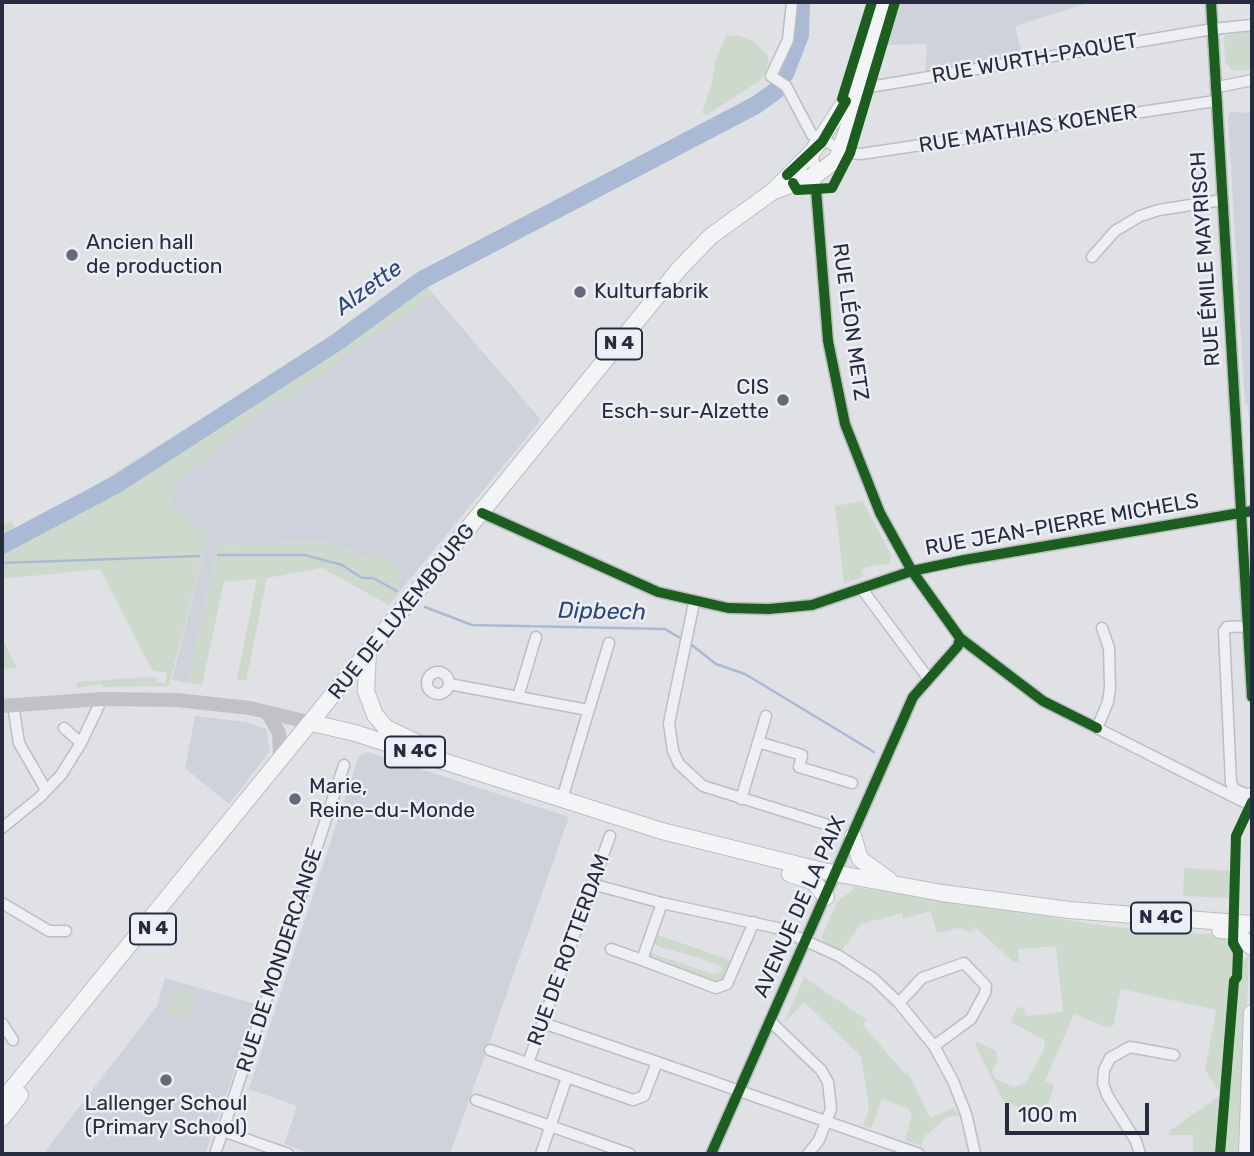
<!DOCTYPE html>
<meta charset="utf-8">
<style>
body{margin:0}
#map{position:relative;width:1254px;height:1156px;overflow:hidden;background:#dfe1e5;font-family:Rubik,sans-serif}
canvas{display:block}
.frame{position:absolute;inset:0;border:4px solid #252c40;pointer-events:none}
.scale{position:absolute;left:1005px;top:1103px;width:144px;height:32px;box-sizing:border-box;border:4px solid #252c40;border-top:0;padding-left:9px;font-size:21px;line-height:24px;white-space:nowrap;color:#252c40;-webkit-text-stroke:5px #eceff6;paint-order:stroke}
</style>
<div id="map">
<canvas width="1254" height="1156"></canvas>
<div class="frame"></div>
<div class="scale">100 m</div>
</div>
<script>
const g = document.querySelector('canvas').getContext('2d');
g.lineJoin = 'round';
function paint(path, color) {
  g.fillStyle = color;
  g.fill(path, 'evenodd');
}
function shape(rows) {
  const path = new Path2D();
  for (const r of rows) {
    if (r.length === 3) {
      path.moveTo(r[0] + r[2], r[1]);
      path.arc(r[0], r[1], r[2], 0, 2 * Math.PI);
      continue;
    }
    path.moveTo(r[0], r[1]);
    for (let i = 2; i < r.length; i += 2) path.lineTo(r[i], r[i + 1]);
  }
  return path;
}
function strokePath(path, color, width, dash) {
  g.strokeStyle = color;
  g.lineWidth = width;
  g.lineCap = dash ? 'butt' : 'round';
  g.setLineDash(dash || []);
  g.stroke(path);
}
function write(font, color, halo, rows, align = 'center') {
  g.font = font + ' Rubik,sans-serif';
  g.lineWidth = 5;
  g.setLineDash([]);
  g.textBaseline = 'middle';
  g.strokeStyle = halo;
  g.fillStyle = color;
  for (const [text, x, y, turn = 0] of rows) {
    g.save();
    g.translate(x, y);
    g.rotate((+turn || 0) * Math.PI / 180);
    g.textAlign = isNaN(turn) ? turn : align;
    if (halo) g.strokeText(text, 0, 0);
    g.fillText(text, 0, 0);
    g.restore();
  }
}
paint(shape([
 [897,2,1091,2,1015,26,1023,60,925,74,927,44,884,45],
 [1231,112,1252,113,1252,457,1248,405,1245,404,1228,117],
 [433,294,541,420,400,591,398,582,372,559,322,541,218,545,188,683,172,680,208,534,197,532,170,500,175,495,170,489,278,396,283,401],
 [195,716,245,722,266,729,270,751,229,804,185,768],
 [368,752,569,817,450,1154,312,1154,284,1144,297,1106,249,1089,359,756],
 [165,978,258,1005,205,1154,43,1154,157,1006]
]), '#cfd2db');
paint(shape([
 [1252,31,1252,70,1232,70,1225,62,1224,35],
 [726,36,739,36,753,41,767,54,769,62,762,79,707,115,702,113,712,83,715,61],
 [422,280,433,294,283,402,278,396,171,489,175,495,170,500,197,531,204,526,208,534,169,686,102,687,102,684,77,688,77,682,134,678,156,677,158,682,165,683,167,673,152,670,100,569,2,579,2,525,11,521,19,533],
 [863,501,891,555,890,564,866,567,861,570,864,576,844,584,835,506],
 [322,541,372,559,379,551,404,572,398,582,400,591,389,605,322,568,267,578,246,681,237,679,257,579,224,582,202,685,188,683,218,545],
 [2,638,17,668,2,669],
 [1184,868,1231,871,1230,898,1183,896],
 [856,887,1113,927,1227,936,1238,952,1237,977,1245,958,1249,957,1242,1154,1193,1154,1193,1135,1170,1135,1169,1131,1221,1095,1205,1070,1216,1010,1121,989,1113,1026,1108,1028,1074,1014,1045,1081,1054,1085,1045,1114,1036,1113,1003,1101,975,1044,976,1041,996,1051,998,1060,992,1072,995,1078,1013,1087,1026,1083,1045,1047,1044,1040,1011,1022,1017,1008,1024,1007,1025,1016,1063,1012,1056,946,1018,949,1019,962,1015,963,975,927,971,932,957,928,937,933,931,911,903,919,902,913,861,924,841,951,823,941,822,936,837,902],
 [655,934,733,961,725,980,717,984,650,959,648,952,715,975,722,971,720,966,697,957,659,947,652,942],
 [804,977,867,1020,863,1025,905,1074,908,1072,930,1118,953,1108,960,1115,947,1117,924,1137,922,1146,905,1140,912,1115,909,1109,882,1099,871,1128,863,1125,869,1109,861,1056,804,1002,784,1023],
 [194,991,192,1012,185,1018,177,1018,166,1010,173,994]
]), '#ced9ce');
strokePath(shape([
 [218,555,305,555,342,565,362,578,373,578,397,591],
 [2,563,199,556],
 [425,607,472,625,665,629,682,639],
 [688,642,716,664,745,674,874,752]
]), '#aabad4', 2.5);
strokePath(shape([
 [785,74,800,35,801,2],
 [2,545,117,484,337,342,422,280,756,105,777,90]
]), '#aabad4', 18);
const minor = shape([
 [792,2,788,40,771,76,786,86,812,135,850,153,861,154,1215,101],
 [1211,2,1252,697],
 [857,84,870,87,1213,29,1252,25],
 [1218,87,1252,80],
 [1092,257,1115,231,1140,216,1159,210,1222,200],
 [482,513,658,592,728,608,769,609,812,605,912,571,964,560,1252,511],
 [862,589,928,678],
 [694,603,669,723,673,751,679,764,703,786,825,824],
 [1252,626,1227,627,1224,631,1231,783,1234,789,1245,794,1252,793],
 [960,638,1043,701,1252,806],
 [438,683,11],
 [449,684,588,710],
 [518,697,536,637],
 [13,705,19,743,46,790],
 [64,728,81,743],
 [1097,728,1108,702,1110,688,1109,648,1102,628],
 [758,742,802,755,799,767,852,783],
 [562,799,609,643],
 [741,799,766,716],
 [2,828,40,797,61,775,81,743,102,699],
 [592,884,662,903,777,928,839,956,874,979,899,1003,934,1046,953,1081,966,1114,975,1153],
 [2,903,49,931,66,931],
 [662,903,642,960,716,988,727,984,754,922],
 [611,949,642,960],
 [899,1003,922,978,964,963,986,986,985,993,971,1019,934,1046],
 [770,1021,821,1070,828,1082,831,1109,819,1140,808,1154],
 [2,1023,13,1040],
 [490,1050,633,1100,644,1096,657,1062,543,1023],
 [657,1062,919,1154],
 [528,1063,610,836],
 [476,1100,630,1154],
 [223,1131,288,1154],
 [215,1154,344,765],
 [541,1154,567,1077],
 [711,1154,913,697,958,646,960,638,912,571,880,513,845,424,828,341,813,151],
 [1140,1154,1136,1141,1107,1095,1103,1083,1104,1070,1110,1058,1130,1047,1174,1055]
]);
const primary = shape([
 [777,190,816,175,837,159,856,105,857,84,883,2],
 [368,653,366,691,375,715,386,728,418,743],
 [312,723,355,733,662,831,823,871,942,893,1069,910,1252,924],
 [853,836,860,859,889,880],
 [790,874,813,881,826,897],
 [1220,930,1234,931,1252,947],
 [2,1101,680,268,711,236,772,192,813,151,857,84],
 [2,1118,20,1095],
 [1247,1154,1252,1013]
]);
strokePath(minor, '#bcbec3', 13);
strokePath(primary, '#bbbec3', 18);
strokePath(minor, '#eeeff2', 10);
strokePath(shape([
 [2,706,102,699,177,700,250,708,312,723],
 [267,712,279,733,280,756]
]), '#c0c2c8', 14);
strokePath(primary, '#f3f4f5', 16);
strokePath(shape([
 [1211,2,1252,697],
 [842,99,872,2],
 [787,175,822,142,846,101],
 [793,183,797,190,832,188,850,153,895,2],
 [482,513,658,592,728,608,769,609,812,605,912,571,964,560,1252,511],
 [960,638,1043,701,1097,728],
 [711,1154,913,697,958,646,960,638,912,571,880,513,845,424,828,341,816,189],
 [1220,1154,1234,981,1237,977,1238,952,1233,943,1236,836,1252,802]
]), '#1b5e20', 10);
for (const [x, y, r, color] of [
 [72,255,7,"#666b7a"],
 [580,292,7,"#666b7a"],
 [783,400,7,"#666b7a"],
 [295,799,7,"#666b7a"],
 [166,1080,7,"#666b7a"]
]) {
  const dot = new Path2D();
  dot.arc(x, y, r, 0, 2 * Math.PI);
  g.fillStyle = color;
  g.fill(dot);
  strokePath(dot, '#eceff6', 2.5);
}
for (const [x, y, w] of [
 [619,344,46],
 [415,752,60],
 [1161,918,60],
 [153,929,46]
]) {
  const box = new Path2D();
  box.roundRect(x - w / 2, y - 15.5, w, 31, 5);
  g.fillStyle = '#eceff6';
  g.fill(box);
  strokePath(box, '#252c40', 2);
}
write('bold 19px', '#252c40', null, [
 ["N 4",619,344],
 ["N 4C",415,752],
 ["N 4C",1161,918],
 ["N 4",153,929]
]);
write('21px', '#252c40', '#eceff6', [
 ["RUE WURTH-PAQUET",1035,59,-10],
 ["RUE MATHIAS KOENER",1028,129,-9],
 ["RUE ÉMILE MAYRISCH",1206,259,-94],
 ["RUE LÉON METZ",850,322,82],
 ["RUE JEAN-PIERRE MICHELS",1062,525,-10],
 ["RUE DE LUXEMBOURG",402,612,-51],
 ["AVENUE DE LA PAIX",800,907,-66],
 ["RUE DE ROTTERDAM",569,950,-70],
 ["RUE DE MONDERCANGE",280,960,-72]
]);
write('21px', '#252c40', '#eceff6', [
 ["Ancien hall",86,243],
 ["de production",86,267],
 ["Kulturfabrik",594,292],
 ["CIS",769,388,"right"],
 ["Esch-sur-Alzette",769,412,"right"],
 ["Marie,",309,787],
 ["Reine-du-Monde",309,811],
 ["Lallenger Schoul",166,1104,"center"],
 ["(Primary School)",166,1128,"center"]
], 'left');
write('italic 23px', '#2b4677', '#eceff6', [
 ["Alzette",369,288,-36],
 ["Dipbech",602,612,1]
]);
</script>
